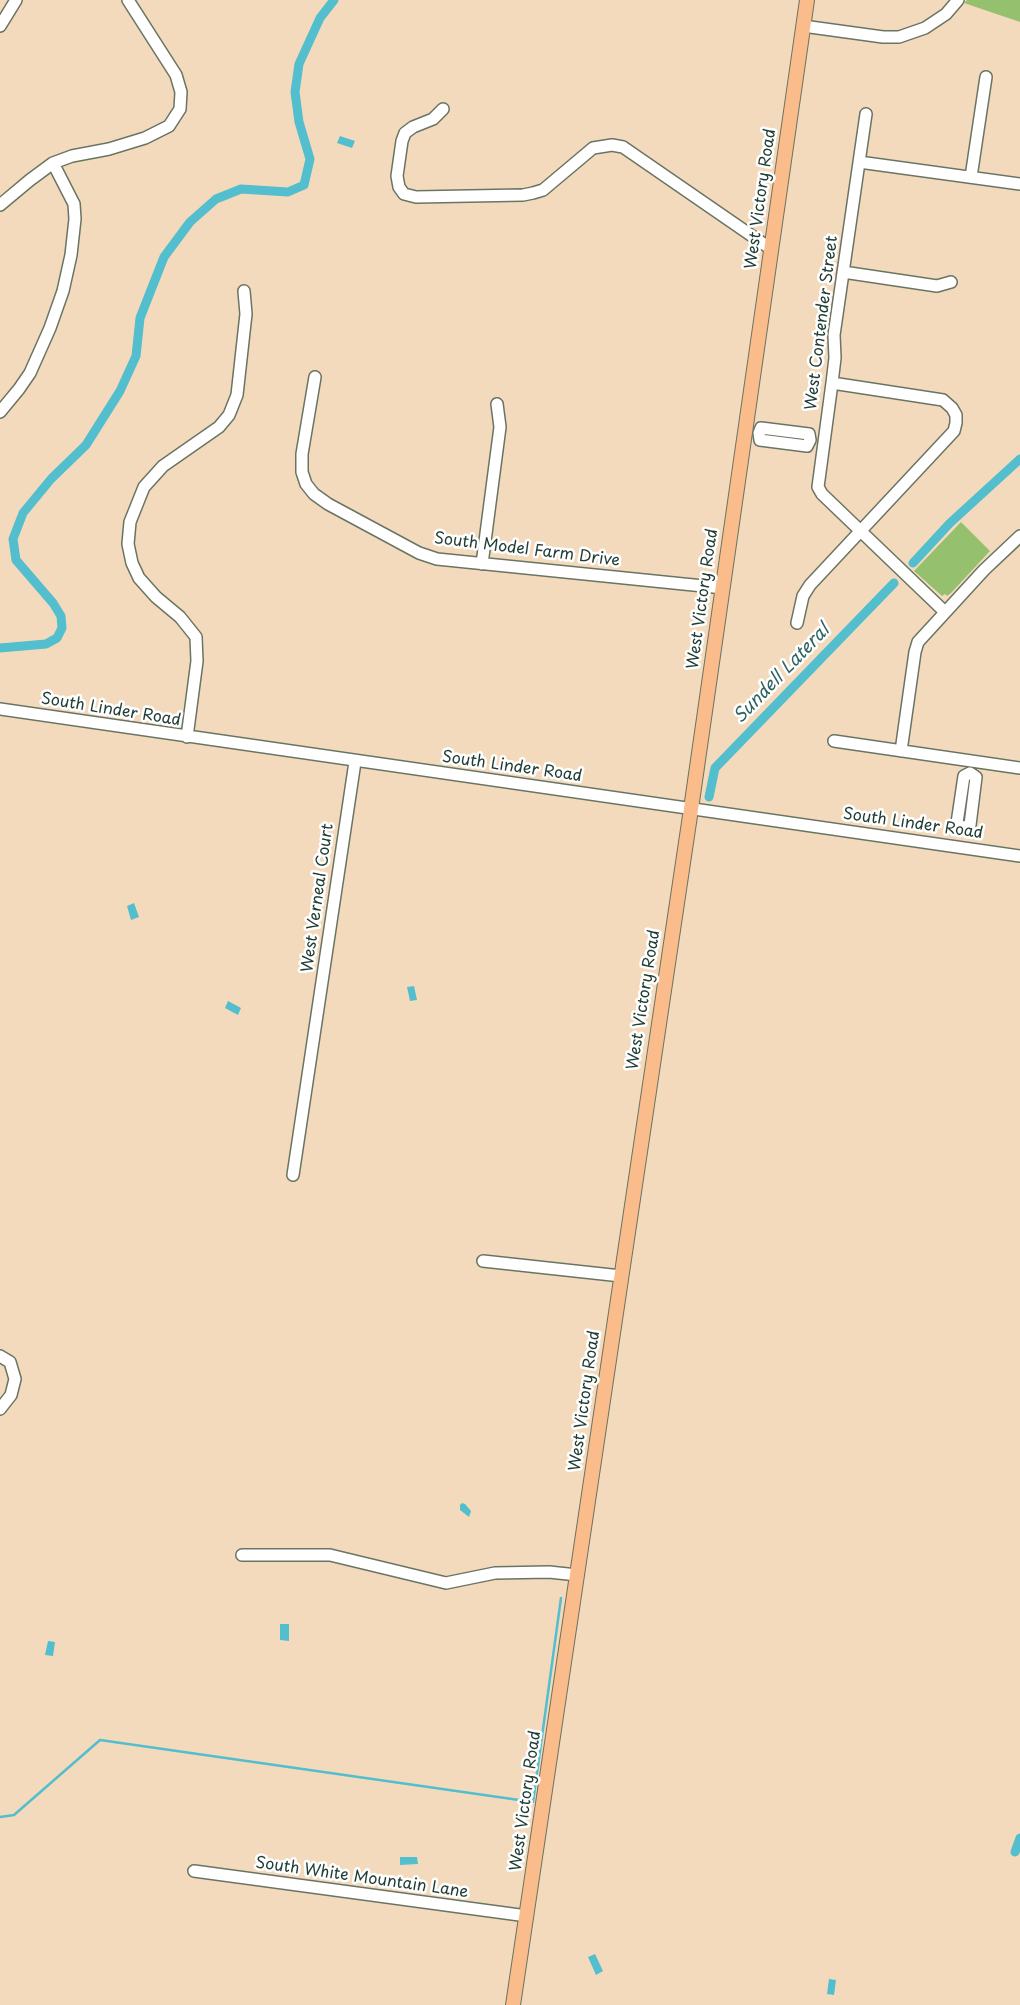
<!DOCTYPE html>
<style>
body{margin:0}
canvas{display:block;background:#f4dabc}
</style>
<canvas width="1020" height="2005"></canvas>
<script>
const g = document.querySelector('canvas').getContext('2d');
g.lineJoin = 'round';
function paint(path, color) {
  g.fillStyle = color;
  g.fill(path, 'evenodd');
}
function shape(rows) {
  const path = new Path2D();
  for (const r of rows) {
    path.moveTo(r[0], r[1]);
    for (let i = 2; i < r.length; i += 2) path.lineTo(r[i], r[i + 1]);
  }
  return path;
}
function strokePath(path, color, width, dash) {
  g.strokeStyle = color;
  g.lineWidth = width;
  g.lineCap = dash ? 'butt' : 'round';
  g.setLineDash(dash || []);
  g.stroke(path);
}
function write(font, color, halo, rows, align = 'center') {
  g.font = font + ' "Playpen Sans",sans-serif';
  g.lineWidth = 5;
  g.setLineDash([]);
  g.textBaseline = 'middle';
  g.strokeStyle = halo;
  g.fillStyle = color;
  for (const [text, x, y, turn = 0] of rows) {
    g.save();
    g.translate(x, y);
    g.rotate((+turn || 0) * Math.PI / 180);
    g.textAlign = isNaN(turn) ? turn : align;
    if (halo) g.strokeText(text, 0, 0);
    g.fillText(text, 0, 0);
    g.restore();
  }
}
paint(shape([
 [967,0,1020,0,1020,22,964,3],
 [961,522,990,551,951,593,947,596,945,594,942,596,914,571]
]), '#95c16f');
paint(shape([
 [340,136,355,141,352,148,337,143],
 [134,903,139,917,131,920,127,906],
 [414,986,417,1000,410,1001,407,987],
 [228,1001,241,1008,238,1015,225,1008],
 [462,1503,465,1504,471,1511,469,1517,460,1510,460,1505],
 [280,1624,289,1624,289,1641,280,1640],
 [48,1641,55,1642,53,1656,45,1655],
 [400,1857,417,1857,418,1864,400,1865],
 [595,1954,603,1971,596,1975,588,1957],
 [829,1979,836,1980,834,1995,827,1994]
]), '#53becd');
strokePath(shape([
 [0,1817,14,1815,100,1740,533,1802,561,1598]
]), '#53becd', 2.5);
strokePath(shape([
 [913,563,950,523,1020,459],
 [0,648,46,644,57,638,62,628,61,616,53,603,16,560,13,539,23,513,51,479,86,445,120,391,136,356,140,318,164,257,190,222,216,199,241,189,288,192,304,185,310,159,299,122,295,92,299,64,320,18,334,0],
 [709,797,715,768,894,583],
 [1015,1852,1020,1838]
]), '#53becd', 9);
const minor = shape([
 [0,26,16,0],
 [803,26,883,37,899,37,925,28,946,14,958,0],
 [443,109,433,119,413,127,405,133,402,141,397,176,399,187,404,194,416,197,523,195,533,193,543,190,593,148,612,145,623,147,771,249],
 [866,114,834,335,835,358,832,383,818,487,822,494,945,612],
 [859,162,1020,184],
 [971,177,986,77],
 [0,205,30,180,53,163,72,156,109,149,145,138,169,126,180,109,181,92,176,75,128,0],
 [843,272,937,286,951,282],
 [315,377,302,454,302,472,306,484,314,494,328,504,419,553,437,559,723,588],
 [0,412,19,389,30,373,50,328,63,291,71,255,75,219,74,204,53,163],
 [759,433,760,440,807,446,810,440],
 [759,433,761,428,809,434,810,440],
 [482,564,500,427,497,404],
 [797,623,803,596,810,585,954,431,956,423,956,415,952,408,943,400,832,383],
 [0,709,1020,856],
 [187,737,197,661,196,637,180,617,156,597,139,578,132,563,128,544,130,522,144,487,163,466,219,427,229,415,237,395,246,314,244,291],
 [834,741,1020,768],
 [901,751,915,652,918,642,984,570,1020,536],
 [962,828,970,825,976,777,970,773],
 [962,828,957,823,964,776,970,773],
 [293,1175,355,762],
 [483,1261,621,1276],
 [0,1356,10,1362,15,1379,11,1395,0,1409],
 [242,1555,330,1555,446,1583,495,1573,549,1572,577,1575],
 [194,1871,527,1916]
]);
const major = shape([
 [513,2005,691,809,807,0]
]);
strokePath(minor, '#6a7464', 14);
strokePath(major, '#6a7464', 16);
strokePath(minor, '#fff', 11);
strokePath(major, '#f9bc8a', 14);
write('16px', '#1f3d34', '#fff', [
 ["West Victory Road",761,199,-82],
 ["West Contender Street",822,323,-83],
 ["South Model Farm Drive",527,550,7],
 ["West Victory Road",703,599,-82],
 ["South Linder Road",111,710,9],
 ["South Linder Road",512,767,8],
 ["South Linder Road",913,824,8],
 ["West Verneal Court",318,898,-82],
 ["West Victory Road",644,1000,-81],
 ["West Victory Road",585,1401,-82],
 ["West Victory Road",526,1801,-82],
 ["South White Mountain Lane",362,1878,8]
]);
write('italic 18px', '#2f6462', '#fff', [
 ["Sundell Lateral",782,674,-46]
]);
</script>
